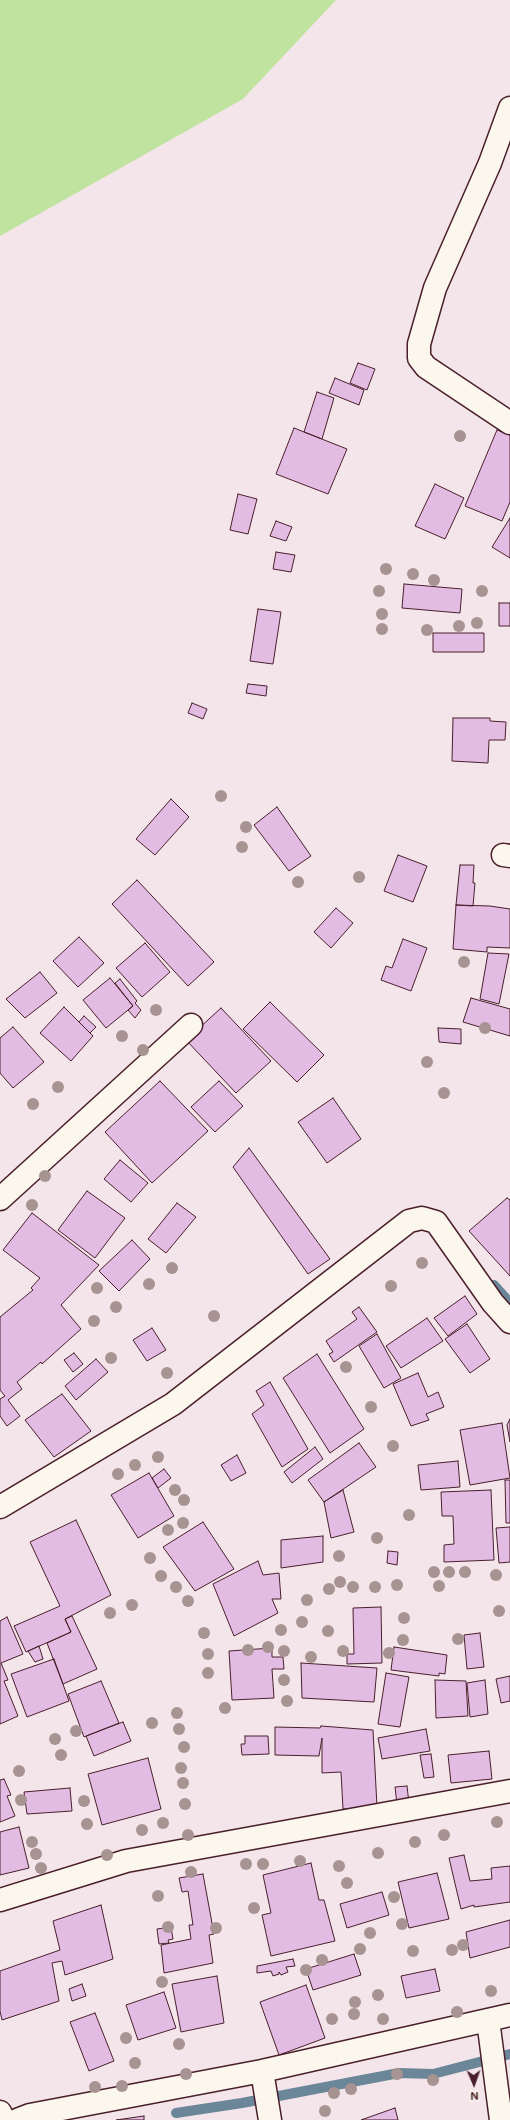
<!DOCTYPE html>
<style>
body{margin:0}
#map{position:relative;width:510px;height:2120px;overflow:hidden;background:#f4e5ea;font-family:Mali,sans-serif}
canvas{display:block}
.north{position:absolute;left:454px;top:2064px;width:40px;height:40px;-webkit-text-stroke:3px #fbf7ec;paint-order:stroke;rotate:178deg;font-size:11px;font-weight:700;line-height:16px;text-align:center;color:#4a1f2b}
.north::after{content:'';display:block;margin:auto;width:14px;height:18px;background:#4a1f2b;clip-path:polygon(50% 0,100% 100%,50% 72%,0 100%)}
</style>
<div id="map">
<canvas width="510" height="2120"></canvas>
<div class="north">N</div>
</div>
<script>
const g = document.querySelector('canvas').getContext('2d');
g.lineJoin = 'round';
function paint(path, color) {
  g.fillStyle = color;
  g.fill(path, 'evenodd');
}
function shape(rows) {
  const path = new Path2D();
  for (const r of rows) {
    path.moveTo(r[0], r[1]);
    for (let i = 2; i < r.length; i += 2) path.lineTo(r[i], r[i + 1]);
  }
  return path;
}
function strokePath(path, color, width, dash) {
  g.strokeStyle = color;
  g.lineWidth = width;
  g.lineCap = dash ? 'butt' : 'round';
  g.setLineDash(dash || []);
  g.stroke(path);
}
paint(shape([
 [0,0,336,0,243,99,0,236]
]), '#c0e49f');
strokePath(shape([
 [494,1285,510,1303],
 [176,2113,242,2103,399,2073,433,2074,510,2054]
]), '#6a8698', 10);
const building = shape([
 [358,363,375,369,367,390,350,383,358,363],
 [335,378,364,390,359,405,329,393,335,378],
 [317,392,334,398,322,439,304,432,317,392],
 [294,428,347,449,328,494,276,474,294,428],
 [497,430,510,435,510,502,502,521,465,506,497,430],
 [435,484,464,498,445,539,415,526,435,484],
 [238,494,257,499,248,534,230,530,238,494],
 [510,518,510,558,492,547,510,518],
 [276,521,292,527,286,541,270,536,276,521],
 [276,552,295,555,291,572,273,569,276,552],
 [404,584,462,589,460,613,402,608,404,584],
 [499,603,510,603,510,626,499,626,499,603],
 [258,609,281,612,273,664,250,661,258,609],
 [433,633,484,633,484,652,433,652,433,633],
 [248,684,267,686,266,696,246,693,248,684],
 [192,703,207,709,203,719,188,713,192,703],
 [453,718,490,718,490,721,506,722,505,740,489,740,488,763,452,761,453,718],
 [171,799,189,817,155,855,136,839,171,799],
 [277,807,311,856,289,871,254,825,277,807],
 [398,855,427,866,413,902,384,891,398,855],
 [460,865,474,865,473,883,475,883,473,906,456,905,460,865],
 [137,880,214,962,188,986,112,904,137,880],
 [456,905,490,906,510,909,510,948,487,947,487,952,453,949,456,905],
 [336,908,353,923,331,948,314,932,336,908],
 [79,937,104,963,78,987,53,961,79,937],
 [403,939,427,948,411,991,381,980,386,966,392,968,403,939],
 [145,943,170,972,142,997,116,968,145,943],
 [488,953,509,954,499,1004,480,999,488,953],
 [40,972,57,993,25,1018,6,999,40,972],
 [110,978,133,1006,106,1028,83,1000,110,978],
 [120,979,137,1001,135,1003,141,1010,135,1018,128,1010,133,1006,115,983,120,979],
 [471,998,510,1009,510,1036,463,1022,471,998],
 [270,1002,324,1055,297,1082,243,1029,270,1002],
 [64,1007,93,1036,71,1061,40,1033,64,1007],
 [221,1008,271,1061,236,1093,186,1040,221,1008],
 [84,1016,96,1027,90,1033,79,1022,84,1016],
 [13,1027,44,1062,13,1088,0,1073,0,1038,13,1027],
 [438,1028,461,1029,461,1044,439,1042,438,1028],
 [160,1081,208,1131,152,1183,105,1132,160,1081],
 [219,1081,243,1106,215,1132,191,1107,219,1081],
 [333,1098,361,1139,327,1163,298,1122,333,1098],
 [249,1148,330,1259,308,1274,233,1167,249,1148],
 [120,1160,148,1183,131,1202,104,1179,120,1160],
 [87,1191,125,1218,95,1258,58,1230,87,1191],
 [507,1198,510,1200,510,1276,469,1231,507,1198],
 [177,1203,196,1217,166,1253,148,1239,177,1203],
 [32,1213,99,1265,61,1305,81,1329,42,1364,41,1362,17,1382,22,1389,8,1400,20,1416,7,1426,0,1416,0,1399,5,1396,0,1390,0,1317,33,1290,31,1288,40,1278,3,1250,32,1213],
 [132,1240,150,1259,119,1291,99,1271,132,1240],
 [465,1296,477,1314,448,1336,434,1318,465,1296],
 [359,1307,377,1332,334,1362,329,1354,333,1352,326,1341,357,1319,352,1312,359,1307],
 [427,1318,443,1341,401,1368,386,1346,427,1318],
 [467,1324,490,1359,470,1373,445,1339,467,1324],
 [152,1328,166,1350,147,1361,133,1340,152,1328],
 [377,1334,401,1378,384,1388,359,1346,377,1334],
 [74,1353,83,1364,73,1372,64,1360,74,1353],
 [317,1354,364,1429,330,1453,283,1378,317,1354],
 [96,1359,108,1372,76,1400,65,1386,96,1359],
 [418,1373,428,1397,438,1392,444,1407,426,1414,429,1420,411,1426,393,1384,418,1373],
 [270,1382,308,1449,282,1467,252,1414,264,1405,256,1391,270,1382],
 [62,1394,91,1431,54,1457,25,1420,62,1394],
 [510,1419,510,1442,507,1425,510,1419],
 [502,1423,510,1478,470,1485,460,1430,502,1423],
 [359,1443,376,1467,324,1502,308,1480,359,1443],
 [315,1447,323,1459,292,1483,284,1472,315,1447],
 [237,1455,246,1473,231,1481,221,1465,237,1455],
 [458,1461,460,1487,421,1490,418,1465,458,1461],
 [164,1469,171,1478,158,1488,152,1478,164,1469],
 [149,1473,174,1516,138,1538,111,1495,149,1473],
 [505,1480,510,1480,510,1523,506,1523,505,1480],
 [343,1490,354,1532,331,1538,324,1502,343,1490],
 [491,1490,494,1560,444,1562,444,1545,454,1544,453,1516,442,1516,441,1492,491,1490],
 [76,1520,111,1595,65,1619,71,1632,26,1652,14,1626,60,1606,30,1542,76,1520],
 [203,1522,234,1569,195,1591,163,1547,203,1522],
 [510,1527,510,1562,499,1563,496,1528,510,1527],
 [323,1536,323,1562,281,1568,281,1540,323,1536],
 [388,1551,398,1552,397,1565,387,1563,388,1551],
 [258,1561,263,1575,279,1573,281,1599,272,1599,278,1613,234,1636,213,1584,258,1561],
 [381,1607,382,1663,347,1664,347,1654,354,1654,353,1608,381,1607],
 [72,1616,97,1669,63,1684,47,1643,71,1632,65,1619,72,1616],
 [7,1617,23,1654,1,1663,8,1680,4,1681,18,1716,0,1724,0,1621,7,1617],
 [480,1633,484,1667,467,1669,464,1635,480,1633],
 [39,1646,43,1659,35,1662,28,1651,39,1646],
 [394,1647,447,1655,445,1674,439,1673,439,1676,391,1670,394,1647],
 [272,1648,272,1657,283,1657,284,1669,272,1669,274,1698,232,1700,229,1651,272,1648],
 [54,1659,69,1701,27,1717,11,1674,54,1659],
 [301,1663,377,1668,374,1702,302,1698,301,1663],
 [386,1673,409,1677,400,1727,378,1724,386,1673],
 [510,1676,510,1701,501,1703,496,1679,510,1676],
 [435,1680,466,1681,468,1716,436,1718,435,1680],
 [485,1680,488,1714,470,1717,467,1683,485,1680],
 [101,1681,119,1723,84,1737,68,1694,101,1681],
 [123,1722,131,1741,94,1756,86,1736,123,1722],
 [321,1726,373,1730,377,1807,343,1809,341,1772,322,1773,322,1738,319,1756,275,1755,275,1727,320,1728,321,1726],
 [426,1729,430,1751,382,1759,378,1738,426,1729],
 [245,1736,268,1736,269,1754,242,1755,241,1744,245,1744,245,1736],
 [489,1751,492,1779,451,1783,448,1755,489,1751],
 [431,1754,434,1777,424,1778,420,1755,431,1754],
 [148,1758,161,1809,102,1825,88,1774,148,1758],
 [4,1779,11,1795,7,1796,15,1816,0,1822,0,1780,4,1779],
 [407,1786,409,1803,397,1804,395,1787,407,1786],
 [70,1788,72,1811,27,1814,24,1792,70,1788],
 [19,1827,29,1868,0,1875,0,1832,19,1827],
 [464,1855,470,1881,492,1879,491,1868,510,1866,510,1902,474,1907,474,1905,461,1909,449,1858,464,1855],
 [311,1863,319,1900,324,1900,335,1941,271,1956,262,1915,271,1913,263,1875,311,1863],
 [437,1873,449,1919,409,1928,398,1882,437,1873],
 [203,1874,214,1934,209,1935,213,1963,164,1973,161,1945,191,1939,189,1925,193,1925,188,1891,182,1892,179,1878,203,1874],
 [382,1892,389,1915,347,1928,340,1904,382,1892],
 [101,1905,113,1959,65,1975,62,1961,52,1963,59,2001,2,2020,0,2011,0,1971,60,1950,53,1921,101,1905],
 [510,1920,510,1947,470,1958,466,1932,510,1920],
 [171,1927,173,1939,168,1940,169,1943,159,1944,157,1929,171,1927],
 [354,1954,361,1975,313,1990,306,1969,354,1954],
 [293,1959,295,1966,286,1967,288,1972,281,1975,279,1972,279,1974,273,1976,271,1971,257,1973,257,1966,293,1959],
 [435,1969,440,1991,406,1998,401,1976,435,1969],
 [217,1976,224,2023,181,2032,172,1984,217,1976],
 [82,1984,86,1996,72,2001,69,1989,82,1984],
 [306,1985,325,2038,279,2055,260,2002,306,1985],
 [164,1992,176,2028,138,2040,126,2005,164,1992],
 [95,2013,114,2061,89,2071,70,2022,95,2013],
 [395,2108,398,2120,361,2120,395,2108],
 [144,2116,144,2120,116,2120,144,2116]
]);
paint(building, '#e3bce4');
strokePath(building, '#4a1f2b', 1);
const street = shape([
 [510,108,490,163,435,288,419,344,419,358,426,367,510,423],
 [503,855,510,856],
 [0,1199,191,1025],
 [0,1507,173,1404,409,1221,422,1218,436,1222,493,1303,510,1322],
 [0,1900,126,1861,510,1791],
 [488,2020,501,2120],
 [262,2071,270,2120],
 [0,2112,4,2120],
 [17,2120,30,2115,262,2071,510,2015]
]);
strokePath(street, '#4a1f2b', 25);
strokePath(street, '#fbf7ec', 22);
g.fillStyle = '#a79391';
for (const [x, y] of [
 [460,436],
 [386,569],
 [413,574],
 [434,580],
 [379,591],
 [482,591],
 [382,614],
 [477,623],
 [459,626],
 [382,629],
 [427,630],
 [221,796],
 [246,827],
 [242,847],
 [359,877],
 [298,882],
 [464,962],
 [156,1010],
 [485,1028],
 [122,1036],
 [143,1050],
 [427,1062],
 [58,1087],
 [444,1093],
 [33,1104],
 [45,1176],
 [32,1205],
 [422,1263],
 [172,1268],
 [149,1284],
 [391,1286],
 [97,1288],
 [116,1307],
 [214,1316],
 [94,1321],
 [111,1358],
 [346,1367],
 [167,1373],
 [371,1407],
 [393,1446],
 [158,1457],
 [135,1465],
 [118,1474],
 [175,1490],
 [184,1500],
 [409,1515],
 [183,1523],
 [168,1530],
 [377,1538],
 [339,1556],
 [150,1558],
 [434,1572],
 [449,1572],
 [465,1572],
 [496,1575],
 [161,1576],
 [340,1582],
 [397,1585],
 [439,1586],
 [176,1587],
 [353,1587],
 [375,1587],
 [329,1589],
 [307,1600],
 [188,1601],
 [132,1605],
 [499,1611],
 [110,1613],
 [404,1618],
 [302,1622],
 [281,1630],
 [328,1631],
 [204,1633],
 [458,1639],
 [403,1640],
 [268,1647],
 [248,1650],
 [284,1651],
 [343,1651],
 [389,1653],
 [208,1654],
 [311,1657],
 [208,1673],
 [284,1680],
 [287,1701],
 [225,1708],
 [177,1713],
 [152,1723],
 [179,1729],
 [76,1731],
 [55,1739],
 [184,1747],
 [61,1755],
 [181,1768],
 [19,1771],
 [183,1783],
 [21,1800],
 [84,1801],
 [185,1804],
 [497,1822],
 [163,1823],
 [87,1824],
 [142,1830],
 [188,1835],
 [444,1835],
 [32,1842],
 [415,1842],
 [378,1853],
 [36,1854],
 [107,1855],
 [300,1861],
 [246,1864],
 [263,1864],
 [339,1866],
 [41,1868],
 [191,1872],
 [347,1883],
 [158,1896],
 [394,1897],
 [254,1908],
 [402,1924],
 [168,1927],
 [216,1928],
 [370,1933],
 [463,1945],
 [360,1949],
 [452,1950],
 [413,1951],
 [322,1960],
 [306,1970],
 [162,1982],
 [491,1991],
 [378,1995],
 [355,2002],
 [457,2012],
 [354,2014],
 [332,2019],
 [383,2019],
 [126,2038],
 [179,2044],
 [135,2063],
 [186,2074],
 [397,2074],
 [433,2080],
 [122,2086],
 [95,2087],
 [351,2089],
 [334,2093],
 [325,2111]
]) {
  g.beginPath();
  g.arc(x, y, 6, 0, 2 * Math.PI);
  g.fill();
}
</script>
